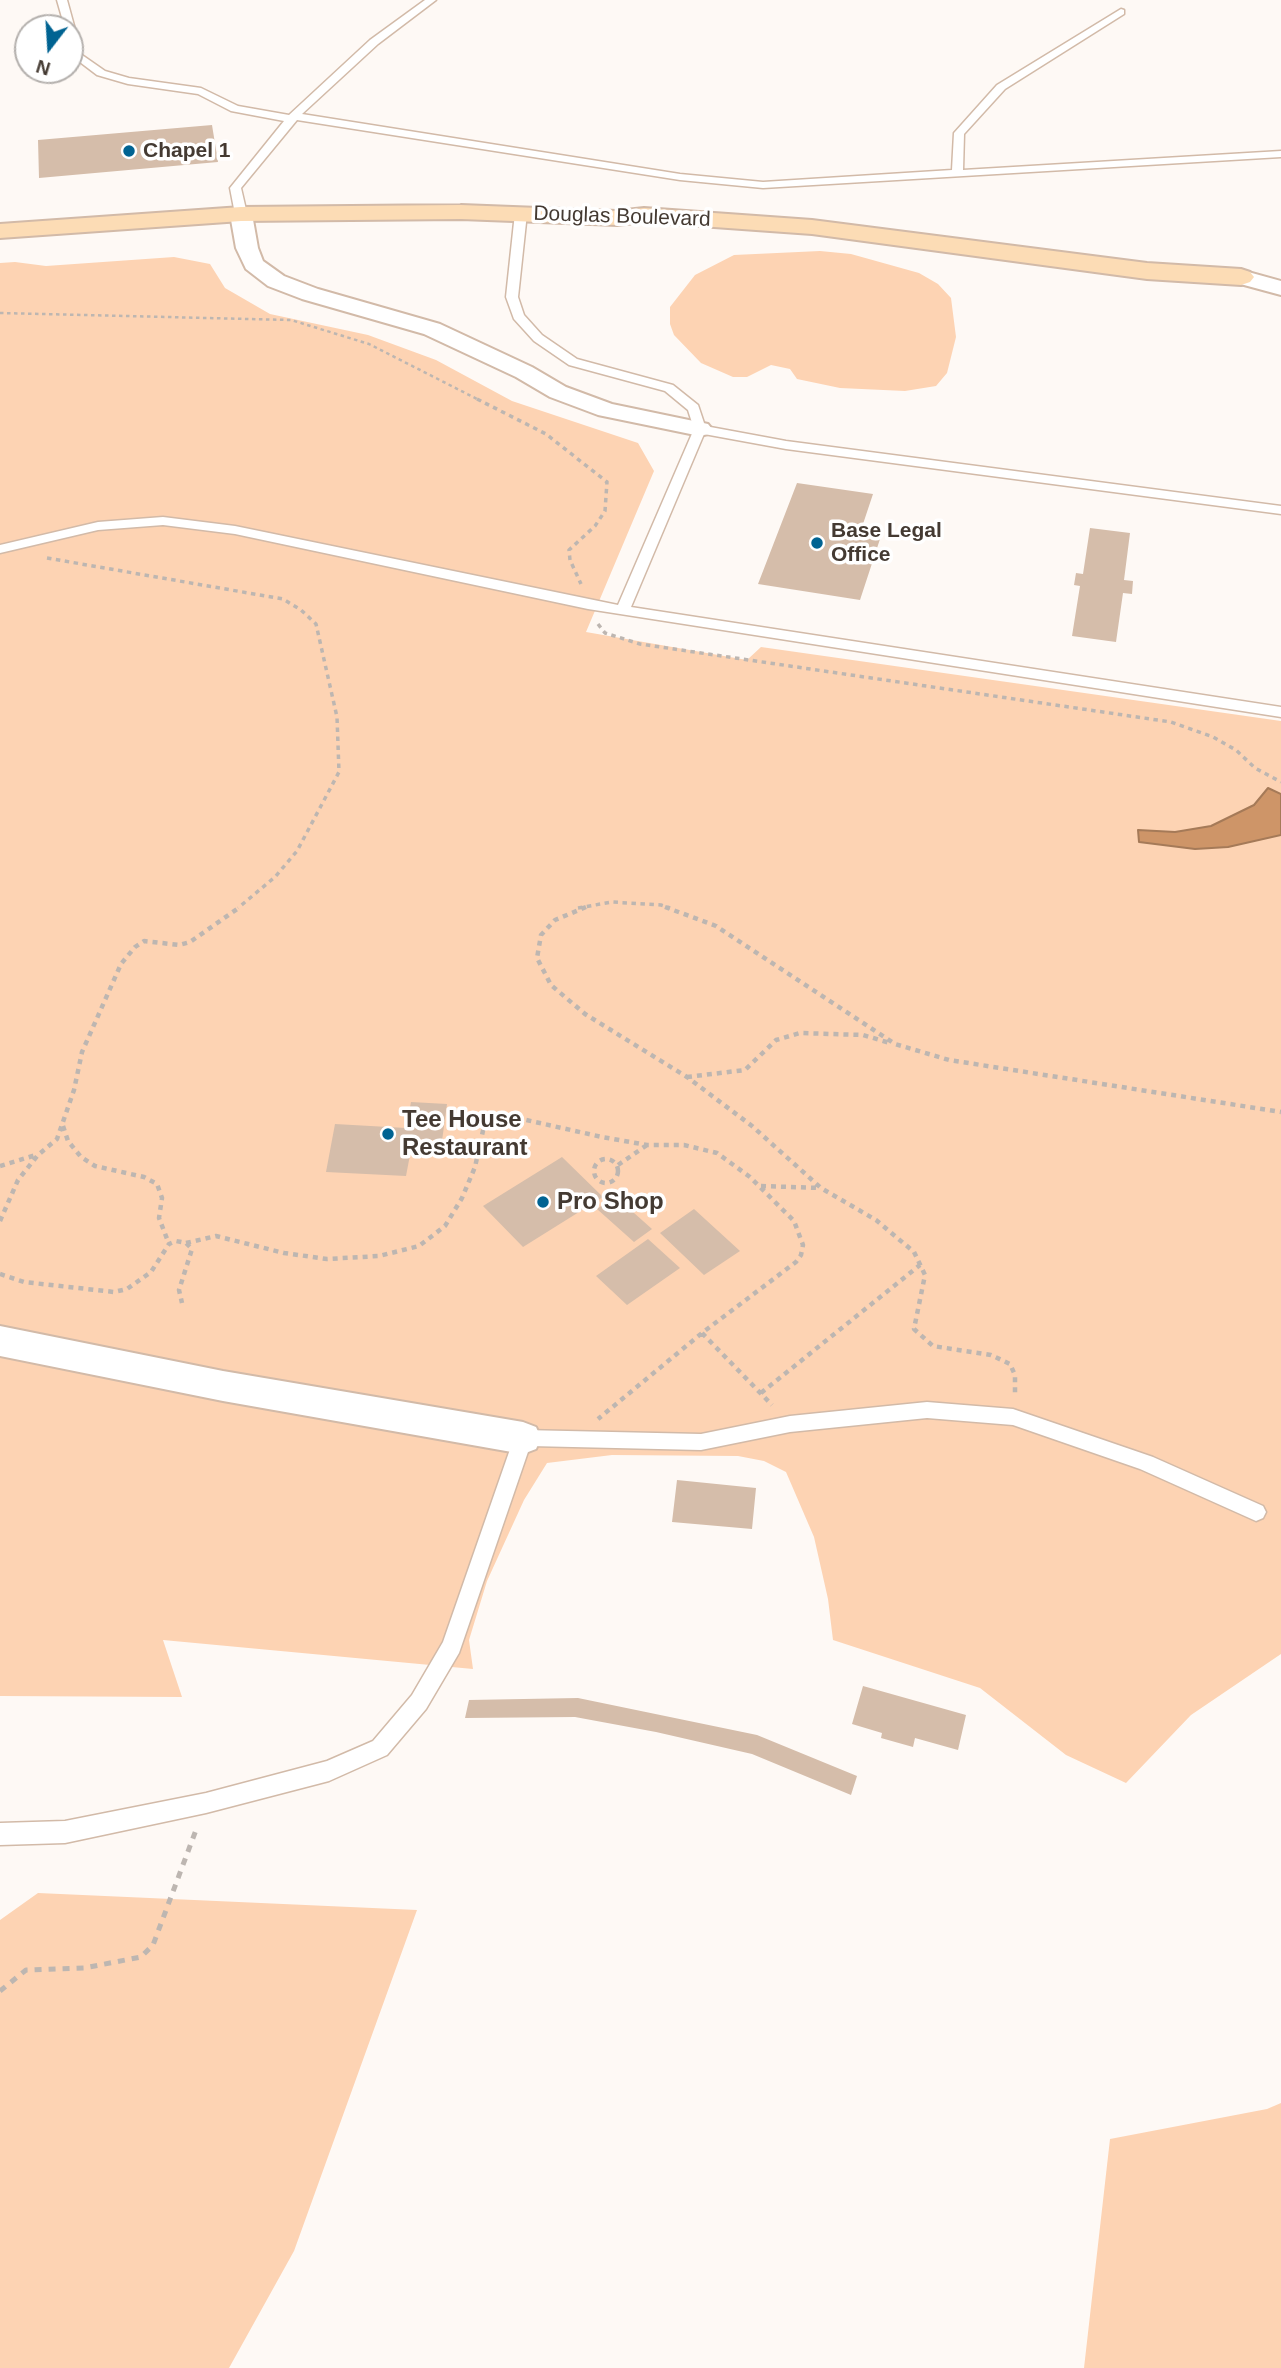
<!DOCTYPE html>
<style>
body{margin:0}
#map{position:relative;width:1281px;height:2368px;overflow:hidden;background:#fef9f5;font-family:Helvetica,sans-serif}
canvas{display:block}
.north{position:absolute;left:14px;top:14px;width:70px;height:70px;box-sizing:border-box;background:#fff;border:2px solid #b4b0ad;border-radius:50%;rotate:197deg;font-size:19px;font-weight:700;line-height:28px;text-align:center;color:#443a32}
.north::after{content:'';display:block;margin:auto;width:24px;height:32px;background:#006392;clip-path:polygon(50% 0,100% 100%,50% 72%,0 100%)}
</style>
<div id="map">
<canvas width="1281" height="2368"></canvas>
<div class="north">N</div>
</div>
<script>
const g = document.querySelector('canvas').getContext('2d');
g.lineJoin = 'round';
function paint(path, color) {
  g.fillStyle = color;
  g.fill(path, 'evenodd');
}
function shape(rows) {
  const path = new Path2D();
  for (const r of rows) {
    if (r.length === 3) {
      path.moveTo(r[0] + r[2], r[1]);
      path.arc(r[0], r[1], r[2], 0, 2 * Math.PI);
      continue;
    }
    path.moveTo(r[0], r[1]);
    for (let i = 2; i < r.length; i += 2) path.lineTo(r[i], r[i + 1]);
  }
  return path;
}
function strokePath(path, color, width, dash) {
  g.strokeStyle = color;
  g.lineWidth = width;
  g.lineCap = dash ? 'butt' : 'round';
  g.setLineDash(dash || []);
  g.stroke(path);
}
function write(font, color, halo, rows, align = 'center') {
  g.font = font + ' Helvetica,sans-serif';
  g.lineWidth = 7;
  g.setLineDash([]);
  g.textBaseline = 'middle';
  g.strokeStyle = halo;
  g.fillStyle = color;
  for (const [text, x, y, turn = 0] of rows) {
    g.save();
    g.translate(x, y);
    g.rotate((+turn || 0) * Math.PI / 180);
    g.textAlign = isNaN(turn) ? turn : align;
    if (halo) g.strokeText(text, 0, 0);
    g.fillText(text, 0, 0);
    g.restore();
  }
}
paint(shape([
 [820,251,851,254,919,273,938,284,951,298,956,337,947,373,936,386,905,391,840,388,797,379,790,369,771,365,747,377,733,377,701,363,674,335,670,324,670,307,695,275,734,255],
 [174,257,210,264,225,288,270,314,368,335,436,360,512,401,638,443,654,471,586,632,747,660,761,647,1281,721,1281,1654,1191,1715,1126,1783,1066,1755,980,1688,833,1640,828,1599,814,1537,786,1472,764,1461,738,1456,612,1455,547,1463,524,1500,487,1581,469,1640,473,1669,163,1640,182,1697,0,1696,0,263,15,262,46,266],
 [38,1893,417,1910,294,2251,229,2368,0,2368,0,1920],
 [1281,2103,1281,2368,1084,2368,1110,2139,1267,2109]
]), '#fdd3b3');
const water = shape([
 [1268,788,1281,794,1281,835,1228,847,1195,849,1139,842,1138,830,1175,832,1211,826,1254,805,1268,788]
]);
paint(water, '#ce9568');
strokePath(water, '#a57a58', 2);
paint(shape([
 [212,125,218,162,39,178,38,140],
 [797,483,873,494,859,536,880,539,860,600,758,584],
 [1090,528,1130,533,1124,580,1133,581,1132,594,1123,593,1116,642,1072,636,1080,586,1074,585,1076,573,1083,574],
 [411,1102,447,1104,442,1141,413,1139,406,1176,326,1172,335,1124,406,1128],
 [562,1157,603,1197,523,1247,483,1206],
 [615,1196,652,1229,634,1242,597,1209],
 [694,1209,740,1251,704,1275,660,1233],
 [648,1239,680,1268,627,1305,596,1276],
 [677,1480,756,1488,752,1529,672,1522],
 [863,1686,966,1715,958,1750,915,1738,913,1747,881,1738,882,1733,852,1724],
 [578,1698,757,1735,857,1776,851,1795,752,1754,656,1732,575,1717,465,1718,469,1700]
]), '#d5bdaa');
const lane = shape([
 [57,0,67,0,82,55,105,71,129,78,201,88,238,106,289,115,370,40,425,0,436,0,378,44,302,114,680,174,763,182,952,170,954,133,997,85,1121,9,1124,10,1124,14,1005,89,964,134,963,170,1281,151,1281,157,763,188,680,180,297,120,241,188,247,214,241,217,235,214,230,188,284,121,231,111,198,94,128,84,97,75,72,56,70,28,65,28,57,0],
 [521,210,527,213,518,297,524,315,542,335,577,359,673,385,698,405,705,426,786,441,1281,506,1281,514,786,449,704,434,631,607,1281,707,1281,717,588,609,235,534,163,525,98,530,0,553,0,545,98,522,163,517,235,526,618,605,694,429,688,410,665,391,569,365,534,341,514,319,506,297,515,213,521,210],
 [927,1402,1013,1409,1153,1457,1263,1506,1266,1512,1263,1518,1256,1521,1140,1469,1013,1425,927,1418,790,1432,701,1450,530,1446,459,1653,426,1709,387,1755,329,1781,206,1813,65,1843,0,1845,0,1823,65,1821,206,1793,327,1761,373,1741,412,1695,443,1642,516,1432,523,1430,701,1434,790,1416,927,1402]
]);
const street = shape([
 [241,208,248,210,252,214,258,248,263,261,284,276,318,289,440,324,532,367,566,387,612,404,708,424,712,429,708,434,700,436,598,415,550,397,516,377,424,334,302,299,268,286,246,269,236,248,230,214,234,210,241,208],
 [1241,270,1281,281,1281,295,1233,282,1230,277,1233,272,1241,270],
 [0,1326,223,1371,523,1422,536,1427,541,1438,536,1449,523,1454,223,1401,0,1356,0,1326]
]);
const secondary = shape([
 [461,205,617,211,644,208,812,220,1147,263,1241,269,1250,272,1254,277,1250,282,1241,285,1147,279,812,234,644,222,617,225,461,219,241,221,0,238,0,224,241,207,461,205]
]);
strokePath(lane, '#d2baa8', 3);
strokePath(street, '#d2baa8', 4);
strokePath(secondary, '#d2baa8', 4);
strokePath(shape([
 [0,313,291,320,369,344,481,401]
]), '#bdb6b1', 2.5, [3.5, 3.5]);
strokePath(shape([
 [477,399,546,434,607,482,605,511,595,526,569,550,570,560,581,584],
 [47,558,283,599,301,610,316,624,337,717,339,772,297,851,275,877,238,908],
 [598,624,605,633,640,644,1171,722,1213,737,1236,750,1255,768,1281,782],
 [578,908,612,902,661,905,670,908]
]), '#bdb6b1', 3.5, [4.5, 4.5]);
strokePath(shape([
 [586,907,555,920,541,935,537,958,551,985,585,1014,687,1077,752,1126,821,1188,876,1220,914,1252,925,1275,914,1329,933,1346,991,1355,1010,1364,1015,1375,1015,1397],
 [665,907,716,926,895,1044,949,1060,1281,1112],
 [687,1077,745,1070,776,1040,800,1033,863,1035,890,1043],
 [63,1126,68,1141,81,1157,95,1166,144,1177,157,1184,162,1198,159,1218,169,1244],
 [606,1171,12],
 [618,1165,647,1145],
 [0,1166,36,1155],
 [761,1186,821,1188],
 [0,1221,18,1180,38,1155,57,1139,74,1090,82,1052,121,964,135,947,144,941,179,945,190,942,240,907],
 [186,1243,216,1236,284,1253,327,1259,379,1256,419,1246,445,1226,462,1198,475,1167,486,1117,495,1113,602,1137,647,1145,684,1145,717,1153,750,1177,794,1221,803,1245,801,1255,796,1262,702,1333,598,1419],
 [0,1274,24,1282,114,1292,127,1289,151,1272,169,1244,176,1241,186,1243,192,1249,179,1290,182,1303],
 [702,1333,772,1405],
 [761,1393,920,1265]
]), '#bdb6b1', 4.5, [5, 5]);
strokePath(shape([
 [0,1991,26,1970,84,1968,141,1957,153,1945,196,1830]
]), '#bdb6b1', 5, [7, 7]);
paint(lane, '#fff');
paint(street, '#fff');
paint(secondary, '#fcdcb5');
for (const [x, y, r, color] of [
 [129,151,7,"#006392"],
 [817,543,7,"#006392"],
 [388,1134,7,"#006392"],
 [543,1202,7,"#006392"]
]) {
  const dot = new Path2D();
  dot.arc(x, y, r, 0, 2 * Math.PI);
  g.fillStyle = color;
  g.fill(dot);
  strokePath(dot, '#fff', 2.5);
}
write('bold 21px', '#443a32', '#fff', [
 ["Chapel 1",143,151],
 ["Base Legal",831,531],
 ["Office",831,555]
], 'left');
write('21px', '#443a32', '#fff', [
 ["Douglas Boulevard",622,217,2]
]);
write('bold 24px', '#443a32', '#fff', [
 ["Tee House",402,1120],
 ["Restaurant",402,1148],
 ["Pro Shop",557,1202]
], 'left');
</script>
